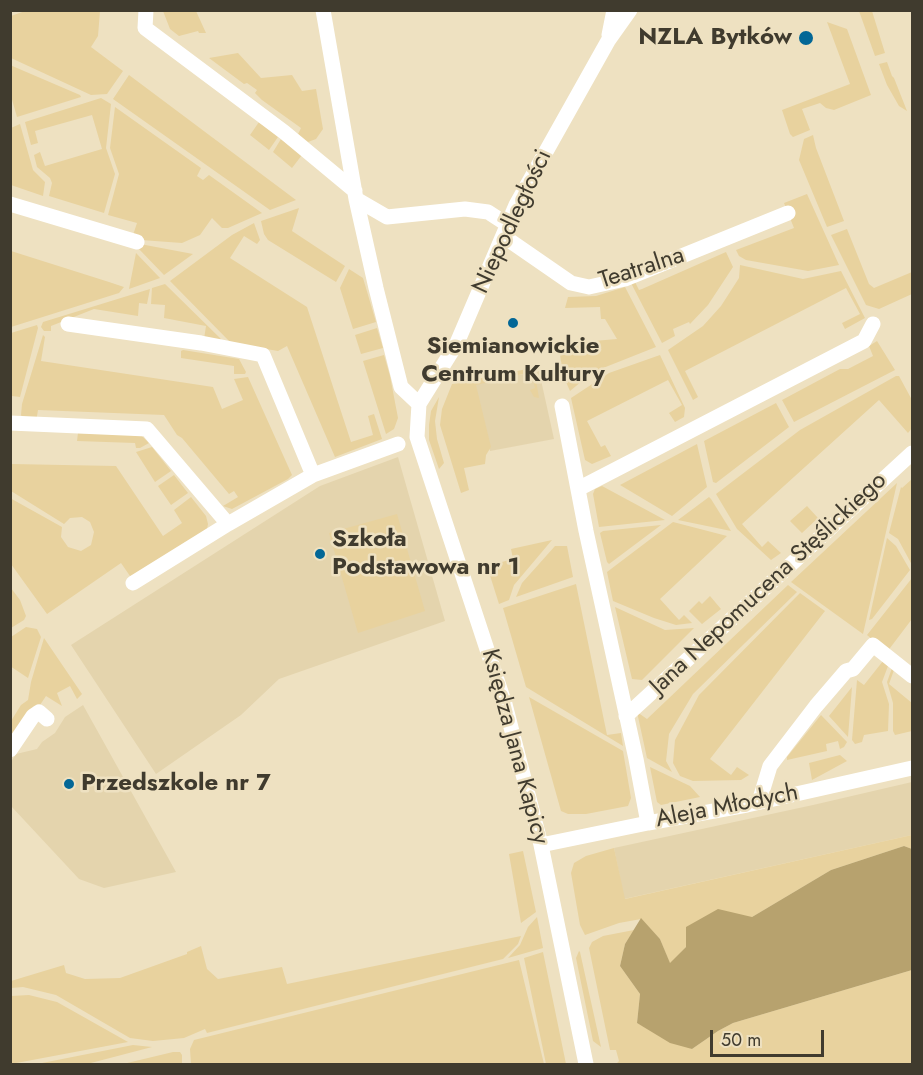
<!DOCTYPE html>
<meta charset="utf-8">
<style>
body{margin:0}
#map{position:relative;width:923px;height:1075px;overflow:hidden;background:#eee1c1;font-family:Jost,sans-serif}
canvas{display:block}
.frame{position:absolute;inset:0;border:12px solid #403b2e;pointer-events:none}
.scale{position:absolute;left:710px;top:1030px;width:114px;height:27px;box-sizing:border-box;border:3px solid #403b2e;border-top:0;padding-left:8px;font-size:18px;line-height:21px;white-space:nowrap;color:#403b2e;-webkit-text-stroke:4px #eee1c1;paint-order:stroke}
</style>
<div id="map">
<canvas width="923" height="1075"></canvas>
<div class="frame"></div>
<div class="scale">50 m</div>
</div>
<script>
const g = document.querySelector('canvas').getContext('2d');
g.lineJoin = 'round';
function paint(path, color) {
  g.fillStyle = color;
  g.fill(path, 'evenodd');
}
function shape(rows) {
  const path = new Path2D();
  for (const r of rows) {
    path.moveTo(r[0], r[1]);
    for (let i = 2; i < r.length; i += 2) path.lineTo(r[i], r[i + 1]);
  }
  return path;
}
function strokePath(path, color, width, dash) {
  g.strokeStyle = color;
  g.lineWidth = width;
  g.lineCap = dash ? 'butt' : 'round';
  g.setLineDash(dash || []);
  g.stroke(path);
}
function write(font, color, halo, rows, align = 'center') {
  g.font = font + ' Jost,sans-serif';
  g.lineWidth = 5;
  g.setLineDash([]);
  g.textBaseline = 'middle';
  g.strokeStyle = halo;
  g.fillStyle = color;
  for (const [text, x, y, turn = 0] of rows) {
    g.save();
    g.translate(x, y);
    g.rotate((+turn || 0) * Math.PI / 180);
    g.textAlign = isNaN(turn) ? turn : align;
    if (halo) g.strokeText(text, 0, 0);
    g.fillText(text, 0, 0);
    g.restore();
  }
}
paint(shape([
 [539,371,554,439,490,451,473,384],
 [398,457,445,621,279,679,241,715,156,774,71,645,320,486],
 [83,705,142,811,176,872,104,888,79,879,11,806,11,762,16,754,37,749,42,742,55,733,65,717],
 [912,782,912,835,624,899,614,848,813,805]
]), '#e4d4ad');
paint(shape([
 [185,10,196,11,206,33,199,33,198,31,179,36,170,29,163,11],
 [25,11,100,11,98,36,91,47,123,71,107,94,91,95,11,58,11,16],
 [859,11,872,11,885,53,875,56],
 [827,22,847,29,871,95,834,110,826,108,820,103,802,109,810,130,793,137,790,134,782,110,850,84],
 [238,53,261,78,292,75,302,91,316,89,323,129,316,139,308,142,298,134,301,128,262,100,255,93,257,90,247,83,244,84,209,58],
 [887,62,892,76,894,78,907,111,899,106,887,85,879,64],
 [10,65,80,95,81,97,17,117,11,96],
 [129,75,296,200,270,210,113,99],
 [101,98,111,104,106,148,115,174,104,213,49,196,52,183,50,178,37,167,34,155,40,152,45,166,102,149,92,115,35,131,38,143,31,145,25,122],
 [115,107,201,168,197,176,203,180,209,175,262,213,228,228,222,228,212,218,200,235,182,243,141,240,133,235,137,223,108,215,119,174,110,148],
 [259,122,278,137,269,150,250,135],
 [20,124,33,170,45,182,43,196,11,185,11,128],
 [813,135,816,148,844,221,827,227,799,160,804,139],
 [281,139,302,155,292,168,273,152],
 [807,194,839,265,808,271,746,260,739,256,736,250,794,228,784,203],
 [299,208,292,231,345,266,336,282,268,240,264,234,261,221],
 [254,223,260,240,257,244,244,236,230,258,307,307,351,442,373,435,368,416,374,414,382,439,335,457,287,346,278,351,231,343,170,281,232,235],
 [847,229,869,284,874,288,912,272,912,294,879,309,866,305,831,235],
 [140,244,193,254,164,275,138,248],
 [11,251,109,282,124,287,119,293,11,327],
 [726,252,733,267,708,305,690,324,689,322,673,329,675,336,662,343,631,283,635,282,639,290,642,289],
 [136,253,160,278,129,289],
 [740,265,803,279,841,271,865,318,845,329,842,323,860,314,846,288,685,371,698,397,693,400,668,350,703,326,721,306,739,278],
 [349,269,363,278,376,322,353,329,340,288],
 [165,284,221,339,220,342,204,339,206,326,164,318,165,305,151,304,152,288],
 [625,287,656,347,593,372,570,391,562,373,559,344,617,339,605,319,601,319,600,307,565,308,568,297,596,296],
 [150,289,147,304,139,303,138,316,94,309,51,326,51,331,44,331,41,327,43,322],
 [37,325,38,328,20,397,12,396,11,333],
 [377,328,383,348,361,354,355,335],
 [43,335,45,337,41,361,213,387,222,409,243,400,234,379,248,377,292,475,288,479,232,509,223,506,238,497,234,491,229,494,182,438,177,435,164,415,38,410,36,422,24,420,21,415,22,404],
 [877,341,895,370,794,422,782,400,840,369,848,369,873,356,869,346],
 [183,350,239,359,246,372,245,374,234,374,234,366,181,358,181,351],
 [384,355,390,376,398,418,394,429,386,434,363,361],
 [660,355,685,408,684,417,675,422,669,413,682,405,668,380,587,421,601,447,605,445,611,456,592,464,585,460,571,398,609,373],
 [527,369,532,371,535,375,539,398,534,397,530,390,535,388,531,372,476,385,491,447,486,455,485,464,464,468,469,490,461,493,440,425,442,409,452,384],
 [896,376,899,376,912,400,912,428,908,433,879,400,742,524,762,547,768,541,781,553,771,560,737,529,716,494,800,430],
 [439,397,435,421,437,439,444,463,439,469,429,440,429,425,431,411],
 [776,403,789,427,716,483,713,482,704,441],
 [78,433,140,434,149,443,140,448,136,448,135,443,77,441],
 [697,444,707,487,672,516,620,485],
 [152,447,171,471,155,482,136,452],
 [11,464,116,466,163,536,182,523,174,510,191,497,206,516,208,524,207,529,138,575,130,576,121,563,47,614,11,564,10,498,62,527,61,537,68,547,81,551,91,545,94,532,90,522,82,517,70,518,64,524,11,491],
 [174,475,188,493,171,505,158,486],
 [912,479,912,565,898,539,889,533,901,487,902,488],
 [897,483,863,634,791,582],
 [602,486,665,520,599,527,593,494,595,489],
 [709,497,711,499,731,531,678,520],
 [807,506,818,518,802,533,790,521],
 [397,514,425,611,358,633,329,533],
 [673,522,727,536,660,599,679,620,684,615,692,623,676,625,654,618,613,601,607,572],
 [661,525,609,564,607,562,600,533,603,531],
 [887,538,896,546,910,570,872,619,869,620],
 [552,540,514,585,509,600,499,604,487,566,513,559,511,549],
 [555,546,567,546,573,577,516,597,522,583],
 [912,578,912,619,887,652,867,635],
 [576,584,607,735,621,733,623,746,526,687,503,608],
 [788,585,797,592,693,694,669,734,666,761,672,772,647,758,637,712,647,719],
 [11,588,20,600,26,616,24,620,11,628,12,595],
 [800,593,825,611,710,759,731,775,737,767,749,775,741,780,693,781,680,776,673,763,675,740,699,695],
 [710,596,721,609,702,624,689,611,699,601,702,604],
 [615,607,665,630,694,628,642,680,632,679],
 [26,627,37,629,41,637,28,678,10,666,11,637],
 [44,638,82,694,77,699,70,686,57,693,62,706,46,696,40,705,34,706,11,740,11,721,21,705,28,700,31,682],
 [883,661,888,666,882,682,889,704,888,731,864,735,862,742,855,744,852,740,857,680,864,685],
 [892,668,894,670,889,684,912,703,912,731,895,735,893,731,893,703,887,682],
 [852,687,848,737,829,716],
 [529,697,623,751,631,798,628,806,586,814,568,814,561,811],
 [821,715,847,742,844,747,840,749,838,741,826,744,827,751,787,760,787,757],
 [840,755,847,761,812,780,809,763],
 [650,767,690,786,700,797,661,805,657,802],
 [912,835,912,849,904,846,831,870,752,917,686,947,670,964,660,939,641,919,619,923,585,935,580,925,571,873,574,863,586,856,614,848,625,899],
 [523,851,536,912,521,923,509,854],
 [537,917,543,948,508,958,520,945,528,927],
 [634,930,625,944,620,966,640,994,637,1023,692,1049,718,1031,733,1023,912,970,912,1064,616,1064,619,1061,616,1050,610,1050,589,948,592,942,603,936],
 [521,936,518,944,503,959,207,1033,205,1029,184,1038,153,1041,130,1038,56,995,23,987,11,988,11,981,64,965,66,973,85,979,120,978,187,954,187,952,201,946,207,969,218,979,282,967,287,984],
 [579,951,580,952,601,1047,593,1041,576,958],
 [543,952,566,1064,546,1064,524,958],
 [519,960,544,1064,191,1064,190,1049,194,1040],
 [29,995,57,1002,128,1042,11,1064,11,996],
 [133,1045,152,1047,87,1064,37,1064],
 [173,1052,180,1052,182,1055,182,1064,123,1064]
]), '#e8d29e');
paint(shape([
 [904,846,912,849,912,970,733,1023,718,1031,692,1049,670,1043,637,1023,640,994,620,966,625,944,641,918,660,939,670,963,686,947,686,927,718,909,752,917,831,870]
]), '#b7a26e');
strokePath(shape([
 [146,10,145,28,284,132,355,191],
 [323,10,356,199,376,288,401,387,419,404],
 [609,35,614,10],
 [356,199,387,217,465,209,488,212,508,225],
 [10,204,137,242],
 [503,236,571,283,589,287,625,279,788,213],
 [68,324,201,343,263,355,313,475],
 [562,406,586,531,636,759,648,823],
 [10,423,147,429,228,524],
 [578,489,864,341,873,324],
 [133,583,228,524,313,475,398,444],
 [626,716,912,453],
 [10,750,33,716,39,712,47,719],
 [759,802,770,766,816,706,846,671,853,669,873,645,912,676],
 [541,845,648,823,747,805,912,768],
 [586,1064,541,845,505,704,417,437,419,404,457,343,516,205,608,41,630,10]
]), '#fff', 15);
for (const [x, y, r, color] of [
 [806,38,8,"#036796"],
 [513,323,6,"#036796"],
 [320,554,6,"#036796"],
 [69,784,6,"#036796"]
]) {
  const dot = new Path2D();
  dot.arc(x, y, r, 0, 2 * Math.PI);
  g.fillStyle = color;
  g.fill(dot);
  strokePath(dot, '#eee1c1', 2);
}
write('bold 24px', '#403b2e', '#eee1c1', [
 ["NZLA Bytków",792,38,"right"],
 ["Siemianowickie",513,347,"center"],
 ["Centrum Kultury",513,375,"center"],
 ["Szkoła",332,540],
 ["Podstawowa nr 1",332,568],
 ["Przedszkole nr 7",81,784]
], 'left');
write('24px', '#403b2e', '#eee1c1', [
 ["Niepodległości",513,222,-65],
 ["Teatralna",642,269,-18],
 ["Jana Nepomucena Stęślickiego",769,584,-43],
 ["Księdza Jana Kapicy",514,747,75],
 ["Aleja Młodych",727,807,-11]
]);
</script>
